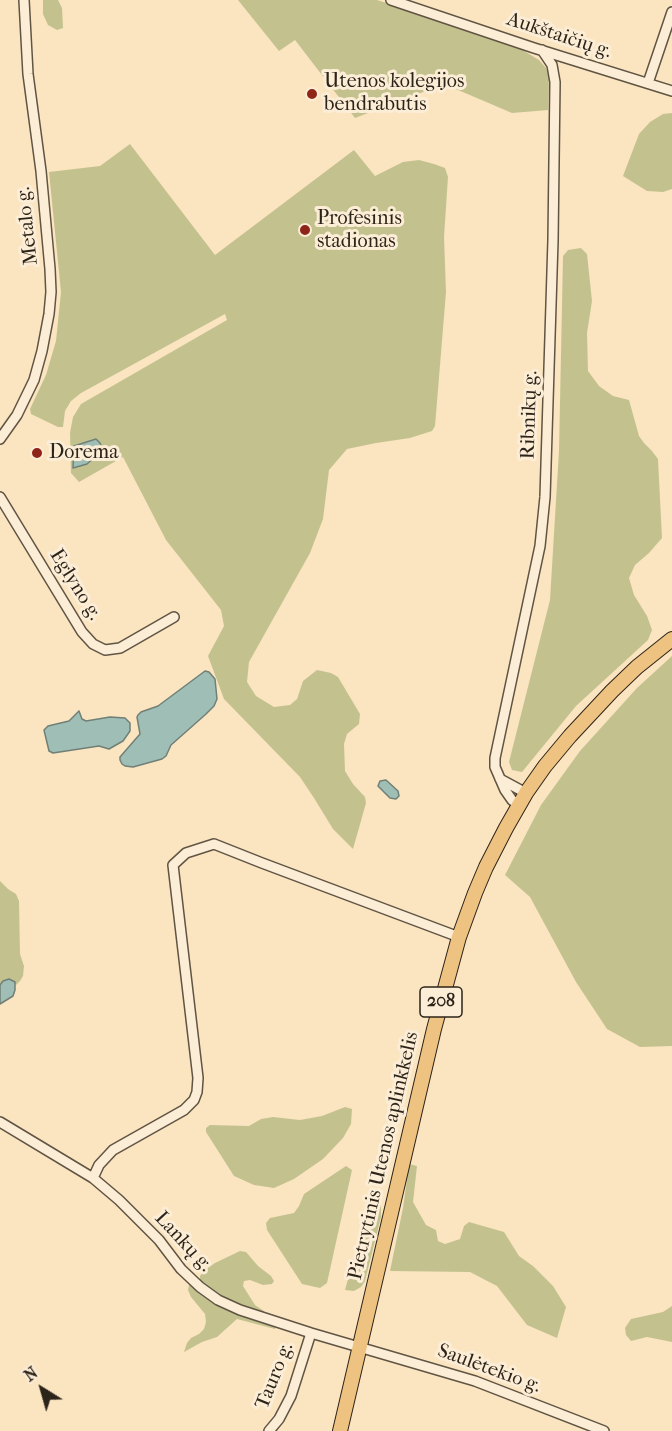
<!DOCTYPE html>
<meta charset="utf-8">
<style>
body{margin:0}
#map{position:relative;width:672px;height:1431px;overflow:hidden;background:#fbe4c0;font-family:"IM FELL French Canon",serif}
canvas{display:block}
.north{position:absolute;left:12px;top:1359px;width:60px;height:60px;-webkit-text-stroke:4px #fcedd6;paint-order:stroke;rotate:323deg;font-size:16px;font-weight:700;line-height:24px;text-align:center;color:#2d2419}
.north::after{content:'';display:block;margin:auto;width:21px;height:27px;background:#2d2419;clip-path:polygon(50% 0,100% 100%,50% 72%,0 100%)}
</style>
<div id="map">
<canvas width="672" height="1431"></canvas>
<div class="north">N</div>
</div>
<script>
const g = document.querySelector('canvas').getContext('2d');
g.lineJoin = 'round';
function paint(path, color) {
  g.fillStyle = color;
  g.fill(path, 'evenodd');
}
function shape(rows) {
  const path = new Path2D();
  for (const r of rows) {
    path.moveTo(r[0], r[1]);
    for (let i = 2; i < r.length; i += 2) path.lineTo(r[i], r[i + 1]);
  }
  return path;
}
function strokePath(path, color, width, dash) {
  g.strokeStyle = color;
  g.lineWidth = width;
  g.lineCap = dash ? 'butt' : 'round';
  g.setLineDash(dash || []);
  g.stroke(path);
}
function write(font, color, halo, rows, align = 'center') {
  g.font = font + ' "IM FELL French Canon",serif';
  g.lineWidth = 6;
  g.setLineDash([]);
  g.textBaseline = 'middle';
  g.strokeStyle = halo;
  g.fillStyle = color;
  for (const [text, x, y, turn = 0] of rows) {
    g.save();
    g.translate(x, y);
    g.rotate((+turn || 0) * Math.PI / 180);
    g.textAlign = isNaN(turn) ? turn : align;
    if (halo) g.strokeText(text, 0, 0);
    g.fillText(text, 0, 0);
    g.restore();
  }
}
paint(shape([
 [43,0,58,0,62,8,63,28,57,30,48,25,43,14],
 [238,0,377,0,511,43,539,60,546,68,549,78,548,110,512,113,444,84,355,118,295,40,279,51],
 [672,113,672,189,663,192,647,191,623,176,639,134,650,122,663,114],
 [130,144,215,255,354,150,375,176,403,162,419,160,434,164,445,168,448,177,444,237,446,292,435,426,432,431,410,438,376,443,347,449,329,470,323,519,310,553,249,662,247,682,256,696,274,707,290,705,297,699,303,681,317,670,331,673,338,677,360,714,359,724,347,734,344,744,345,771,353,784,365,797,366,803,353,849,333,829,314,798,300,777,224,699,208,656,224,626,221,610,166,540,123,457,79,482,71,473,70,433,73,417,81,404,227,320,225,314,81,393,71,401,65,411,63,427,58,427,31,414,30,409,46,375,56,341,61,292,49,172,100,166],
 [581,248,587,254,592,301,587,333,588,371,599,386,613,396,629,400,639,436,644,443,652,451,658,459,662,538,649,553,635,565,629,578,634,595,647,616,652,630,648,640,576,706,522,772,512,770,509,762,550,600,559,451,563,256,568,250],
 [672,656,672,1046,640,1047,607,1029,576,982,530,897,505,875,541,805,580,751,637,688],
 [0,881,8,889,16,894,19,901,20,954,24,966,23,976,20,981,16,985,14,982,3,981,0,984],
 [345,1107,352,1109,351,1124,343,1138,323,1159,294,1179,274,1188,254,1185,234,1176,206,1132,206,1128,210,1125,249,1126,261,1119,273,1117,300,1120,322,1116],
 [409,1164,417,1166,413,1202,426,1225,436,1230,438,1241,445,1244,460,1239,464,1226,469,1222,504,1232,519,1256,533,1266,553,1286,566,1307,557,1338,527,1325,497,1286,470,1272,390,1271,403,1208],
 [346,1166,352,1170,327,1283,320,1288,302,1284,267,1230,266,1223,270,1218,294,1213,299,1206,304,1194],
 [373,1195,381,1199,381,1217,365,1281,361,1287,354,1291,345,1290,370,1198],
 [240,1251,246,1252,258,1266,271,1276,274,1281,272,1284,263,1285,250,1280,244,1281,243,1286,255,1305,264,1311,264,1315,251,1311,221,1297,207,1288,200,1281,200,1276,205,1270,215,1263],
 [191,1283,277,1323,275,1329,237,1319,217,1337,202,1342,184,1352,187,1343,191,1338,199,1334,204,1329,206,1322,205,1314,191,1297,188,1290,189,1285],
 [672,1306,672,1342,647,1337,631,1341,626,1335,625,1328,631,1319,663,1312]
]), '#c3c28f');
const water = shape([
 [96,439,100,443,102,448,99,453,87,464,73,468,74,446,96,439],
 [205,671,209,672,215,679,217,699,214,706,206,714,171,745,166,756,162,759,133,767,125,766,122,764,120,760,120,757,140,734,137,717,138,715,141,712,158,706,205,671],
 [79,711,82,719,86,721,110,717,125,718,130,723,130,731,123,741,109,749,99,746,53,753,49,751,44,730,48,726,69,721,79,711],
 [386,780,398,791,399,796,396,799,390,798,378,786,380,781,386,780],
 [9,979,15,982,15,990,13,996,0,1004,0,985,3,981,9,979]
]);
paint(water, '#9fbeb6');
strokePath(water, '#718077', 1.5);
const minor = shape([
 [391,0,534,48,672,91],
 [648,83,672,12],
 [0,439,17,415,34,380,42,351,49,314,51,292,50,269,41,171,28,74,24,0],
 [0,497,82,632,93,644,105,650,120,648,174,617],
 [500,779,526,793],
 [519,805,512,800,505,790,495,767,495,758,540,546,545,497,553,240,555,82,552,65,542,50],
 [0,1122,93,1178,119,1200,159,1240,181,1269,200,1287,218,1300,240,1310,311,1333,475,1381,604,1431],
 [93,1178,99,1165,113,1150,184,1110,194,1100,197,1092,198,1078,173,865,186,853,214,844,262,863,459,937],
 [269,1431,279,1419,291,1396,311,1333]
]);
const highway = shape([
 [340,1431,434,1029,459,937,475,893,486,867,506,828,526,793,545,766,570,736,612,691,637,667,672,639]
]);
strokePath(minor, '#605443', 12);
strokePath(highway, '#2d2419', 16);
strokePath(minor, '#fcedd6', 9);
strokePath(highway, '#eec280', 14);
for (const [x, y, r, color] of [
 [312,94,6,"#8f2418"],
 [305,230,6,"#8f2418"],
 [37,453,6,"#8f2418"]
]) {
  const dot = new Path2D();
  dot.arc(x, y, r, 0, 2 * Math.PI);
  g.fillStyle = color;
  g.fill(dot);
  strokePath(dot, '#fcedd6', 2);
}
for (const [x, y, w] of [
 [441,1002,42]
]) {
  const box = new Path2D();
  box.roundRect(x - w / 2, y - 15, w, 30, 4.5);
  g.fillStyle = '#fcedd6';
  g.fill(box);
  strokePath(box, '#2d2419', 1.5);
}
write('bold 18px', '#2d2419', null, [
 ["208",441,1002]
]);
write('20px', '#2d2419', '#fcedd6', [
 ["Aukštaičių g.",559,36,18],
 ["Metalo g.",28,226,-96],
 ["Ribnikų g.",530,415,-88],
 ["Eglyno g.",75,585,58],
 ["Pietrytinis Utenos aplinkkelis",384,1156,-77],
 ["Lankų g.",183,1242,47],
 ["Saulėtekio g.",489,1369,20],
 ["Tauro g.",275,1376,-68]
]);
write('20px', '#2d2419', '#fcedd6', [
 ["Utenos kolegijos",324,82],
 ["bendrabutis",324,105],
 ["Profesinis",317,219],
 ["stadionas",317,242],
 ["Dorema",49,453]
], 'left');
</script>
